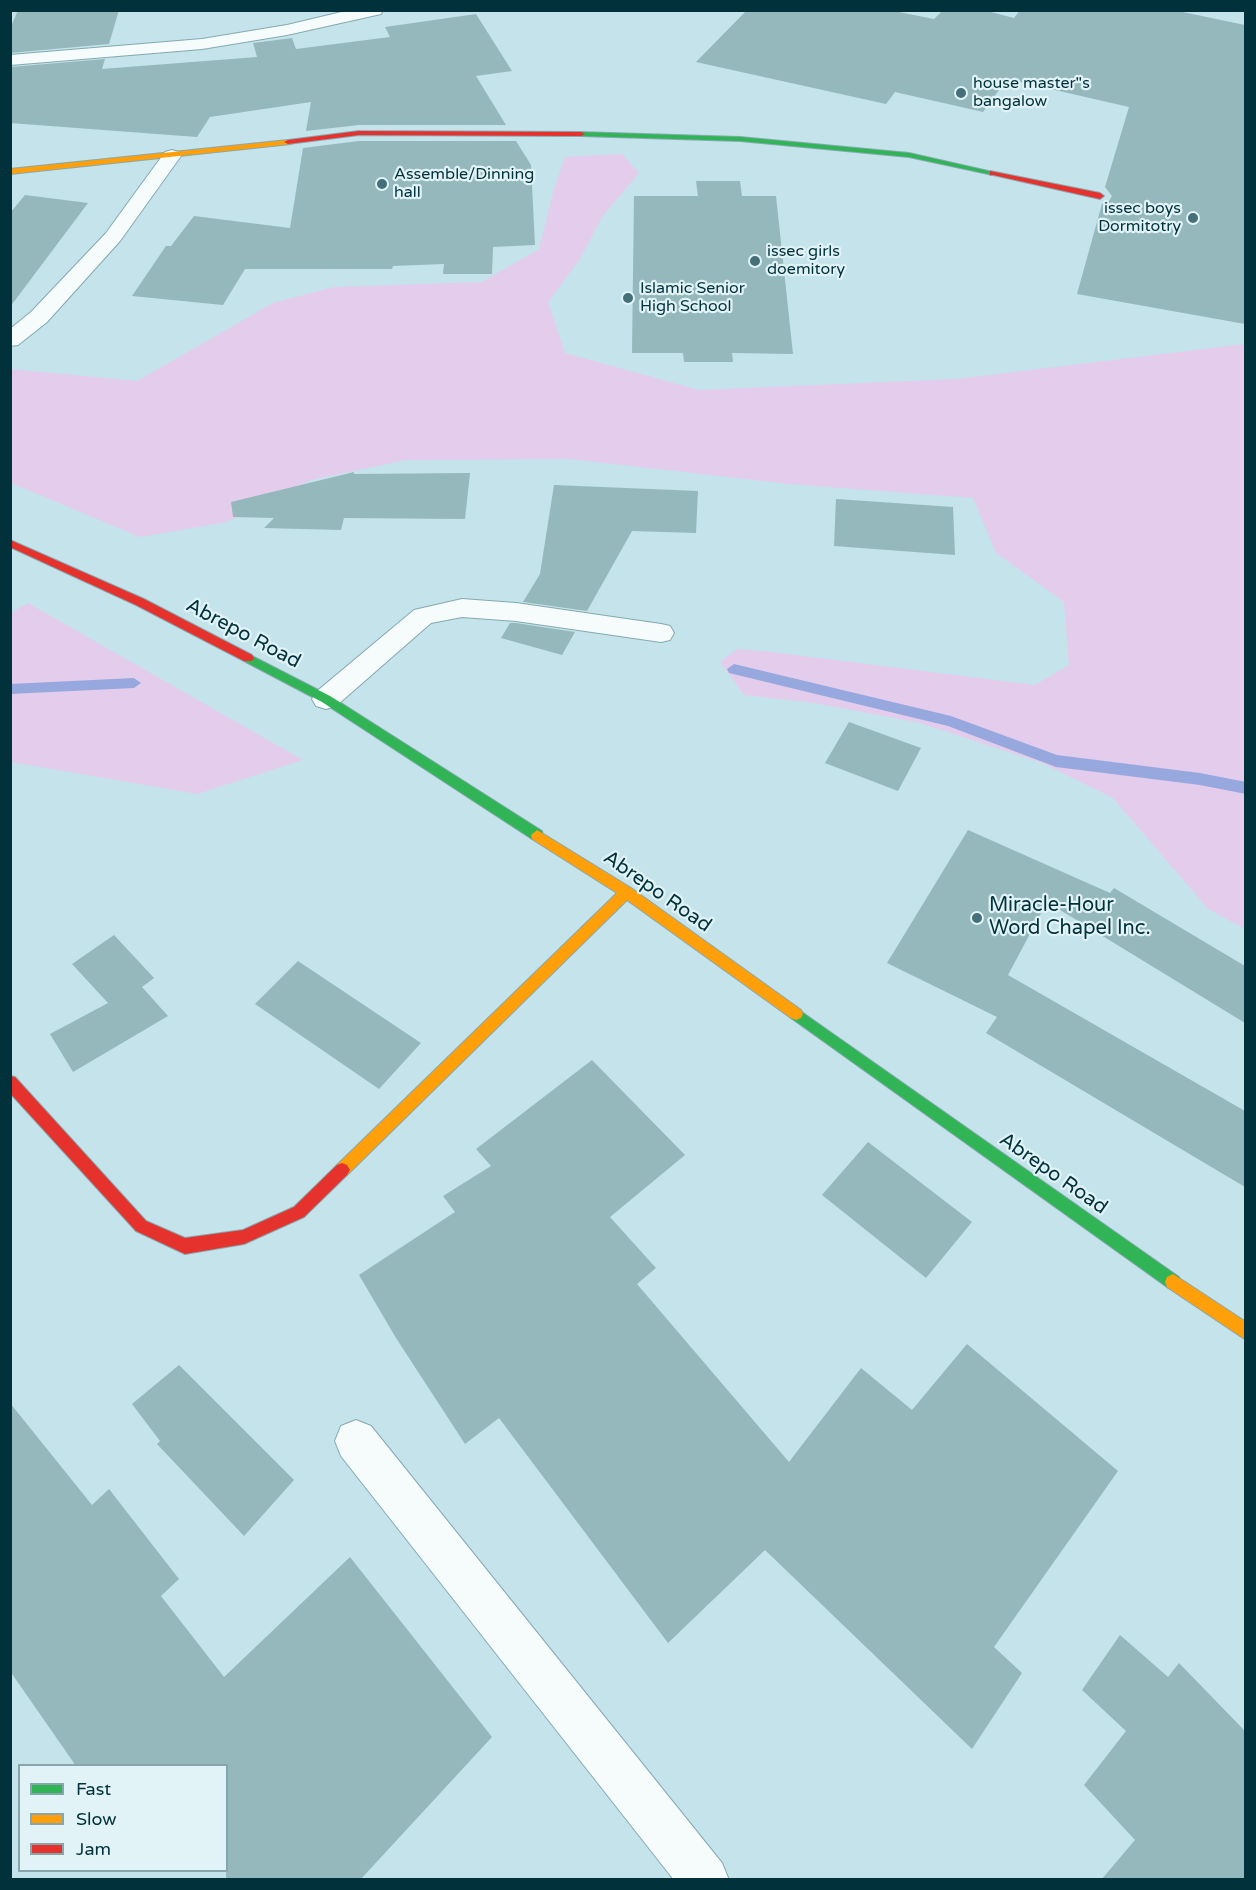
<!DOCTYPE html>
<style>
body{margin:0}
#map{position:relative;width:1256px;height:1890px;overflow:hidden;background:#c4e3eb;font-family:"Varela Round",sans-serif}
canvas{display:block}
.frame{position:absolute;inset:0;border:12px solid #01313b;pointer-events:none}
.legend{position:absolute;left:18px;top:1764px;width:210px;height:108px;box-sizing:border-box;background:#e1f3f7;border:2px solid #87a5ac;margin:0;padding:8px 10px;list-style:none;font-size:18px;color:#01313b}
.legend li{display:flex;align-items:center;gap:12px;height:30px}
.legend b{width:30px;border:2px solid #87a5ac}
</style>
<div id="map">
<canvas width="1256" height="1890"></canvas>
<div class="frame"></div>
<ul class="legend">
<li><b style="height:8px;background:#30b455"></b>Fast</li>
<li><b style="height:8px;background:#ff9f0a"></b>Slow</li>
<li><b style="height:8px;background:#e5322d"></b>Jam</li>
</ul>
</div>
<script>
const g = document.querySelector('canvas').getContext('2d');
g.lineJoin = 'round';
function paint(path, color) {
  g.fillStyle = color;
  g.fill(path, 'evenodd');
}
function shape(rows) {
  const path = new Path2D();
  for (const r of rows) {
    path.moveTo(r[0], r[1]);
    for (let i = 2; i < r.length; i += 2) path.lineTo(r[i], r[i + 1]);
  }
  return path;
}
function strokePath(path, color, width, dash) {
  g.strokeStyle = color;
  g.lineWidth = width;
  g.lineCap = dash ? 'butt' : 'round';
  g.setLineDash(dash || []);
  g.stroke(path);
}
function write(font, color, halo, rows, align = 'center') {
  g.font = font + ' "Varela Round",sans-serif';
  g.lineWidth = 4.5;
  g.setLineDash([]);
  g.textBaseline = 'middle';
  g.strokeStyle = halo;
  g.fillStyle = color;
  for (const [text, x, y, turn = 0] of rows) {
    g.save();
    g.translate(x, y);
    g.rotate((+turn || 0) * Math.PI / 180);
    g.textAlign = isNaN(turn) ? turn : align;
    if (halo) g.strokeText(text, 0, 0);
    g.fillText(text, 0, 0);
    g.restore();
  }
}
paint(shape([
 [622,154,639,173,602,217,580,259,548,302,565,353,699,390,956,379,1245,344,1245,929,1208,909,1113,798,1042,763,920,723,815,703,744,695,720,662,737,649,771,652,1035,685,1069,665,1064,602,996,553,973,498,789,484,569,459,406,460,311,480,227,522,140,537,11,483,10,369,137,381,273,303,334,287,482,282,539,249,554,189,565,157],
 [28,603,303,760,197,794,11,762,11,613]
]), '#e4cdec');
paint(shape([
 [734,664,951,716,1057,755,1200,773,1246,782,1246,794,1200,785,1056,767,948,726,729,673,727,669,734,664],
 [134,678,141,683,134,688,10,694,10,684,134,678]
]), '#96a8de');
paint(shape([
 [18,10,119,10,109,44,10,53,10,29],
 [747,10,889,10,934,19,943,10,983,10,1014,18,1020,10,1173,10,1245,25,1245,324,1077,294,1102,204,1109,201,1112,196,1105,187,1129,107,1007,79,983,112,895,92,886,104,696,62],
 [476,14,512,71,476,76,506,125,359,125,306,131,311,102,210,117,197,137,10,123,10,67,105,59,102,69,257,57,253,43,292,38,296,49,390,37,385,27],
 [359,141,516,141,531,165,535,245,493,247,492,274,443,274,444,264,393,266,392,269,245,269,223,305,132,296,166,246,171,246,194,216,290,228,303,148],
 [696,181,740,181,742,196,776,196,793,354,732,353,733,362,684,362,683,353,632,353,634,196,698,196],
 [25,195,88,203,10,307,10,213],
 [354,472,354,474,470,473,465,519,344,518,341,530,264,528,274,518,233,517,231,502],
 [554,485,698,491,696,533,632,531,587,611,523,602,540,574],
 [836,499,953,507,955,555,834,546],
 [510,623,516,623,575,632,562,655,501,638],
 [849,722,921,748,898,791,825,763],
 [968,830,1110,893,1114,888,1245,966,1245,1023,1047,902,1008,975,1245,1111,1245,1187,986,1033,997,1017,887,963],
 [114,935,154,978,142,987,168,1016,73,1072,50,1034,108,1003,72,964],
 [298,961,421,1043,379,1089,255,1004],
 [592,1060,685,1155,610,1217,656,1268,637,1284,789,1462,861,1368,912,1410,967,1344,1118,1471,994,1647,1022,1673,972,1749,765,1550,668,1643,499,1418,465,1444,396,1338,359,1275,455,1212,443,1196,491,1166,476,1149],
 [868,1142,972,1222,926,1278,822,1195],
 [179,1365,294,1480,244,1536,157,1444,160,1441,132,1404],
 [10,1403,92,1505,109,1489,179,1579,161,1596,224,1677,350,1557,492,1737,360,1880,226,1880,226,1766,76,1766,10,1671],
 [1120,1635,1168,1677,1179,1663,1245,1731,1245,1880,1101,1880,1135,1840,1084,1785,1126,1731,1082,1690]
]), '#95b8bc');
const lane = shape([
 [172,150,179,152,181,156,120,241,47,322,18,345,10,346,10,329,31,312,106,233,165,152,172,150],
 [462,599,516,603,661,624,670,626,674,633,670,640,661,642,516,621,462,617,431,623,336,706,326,709,316,706,312,699,316,692,414,610,462,599]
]);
const street = shape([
 [350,10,383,10,381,14,287,35,202,49,10,65,10,55,202,39,287,25,350,10],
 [356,1420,371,1426,722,1863,729,1880,674,1880,341,1456,335,1441,341,1426,356,1420]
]);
const fast = shape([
 [578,132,740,137,909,153,997,173,993,175,909,157,740,141,581,136,578,136,578,132],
 [248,654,330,696,542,831,543,835,542,839,532,839,322,702,244,661,242,658,248,654],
 [796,1008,1179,1277,1181,1282,1179,1287,1173,1290,1167,1287,791,1018,789,1014,791,1010,796,1008]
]);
const slow = shape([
 [288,140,292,142,291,144,10,174,10,169,288,140],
 [537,830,631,888,801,1010,803,1014,801,1018,796,1020,791,1018,627,900,347,1175,342,1177,337,1175,334,1170,337,1165,617,893,532,839,531,835,537,830],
 [1173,1274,1246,1322,1246,1340,1167,1287,1165,1282,1167,1277,1173,1274]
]);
const jam = shape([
 [359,131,581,132,585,134,581,136,359,135,288,144,284,142,288,140,359,131],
 [990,171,1100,193,1104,196,1100,199,993,175,990,175,990,171],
 [10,540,144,599,252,655,254,658,252,661,244,661,136,605,10,547,10,540],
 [10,1076,15,1077,146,1221,185,1238,243,1230,294,1207,337,1165,342,1163,347,1165,350,1170,347,1175,304,1217,244,1244,185,1254,136,1231,10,1093,10,1076]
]);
strokePath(lane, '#86a9b1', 2);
strokePath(street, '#86a9b1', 2);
strokePath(fast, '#86a9b1', 2);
strokePath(slow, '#86a9b1', 2);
strokePath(jam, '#86a9b1', 2);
paint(lane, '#f6fbfc');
paint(street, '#f6fbfc');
paint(fast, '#30b455');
paint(slow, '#ff9f0a');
paint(jam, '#e5322d');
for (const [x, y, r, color] of [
 [961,93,6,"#456f79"],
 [382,184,6,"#456f79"],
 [1193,218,6,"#456f79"],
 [755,261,6,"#456f79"],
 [628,298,6,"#456f79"],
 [977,918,6,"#456f79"]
]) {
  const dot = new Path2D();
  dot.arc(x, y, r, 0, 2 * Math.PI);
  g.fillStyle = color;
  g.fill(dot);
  strokePath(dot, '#e1f3f7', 2);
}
write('16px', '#01313b', '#e1f3f7', [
 ["house master\"s",973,84],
 ["bangalow",973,102],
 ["Assemble/Dinning",394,175],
 ["hall",394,193],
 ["issec boys",1181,209,"right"],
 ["Dormitotry",1181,227,"right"],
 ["issec girls",767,252],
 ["doemitory",767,270],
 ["Islamic Senior",640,289],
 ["High School",640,307]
], 'left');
write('20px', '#01313b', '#e1f3f7', [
 ["Abrepo Road",243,634,28],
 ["Abrepo Road",657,892,35],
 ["Abrepo Road",1053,1174,35]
]);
write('20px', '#01313b', '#e1f3f7', [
 ["Miracle-Hour",989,906],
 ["Word Chapel Inc.",989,929]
], 'left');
</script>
